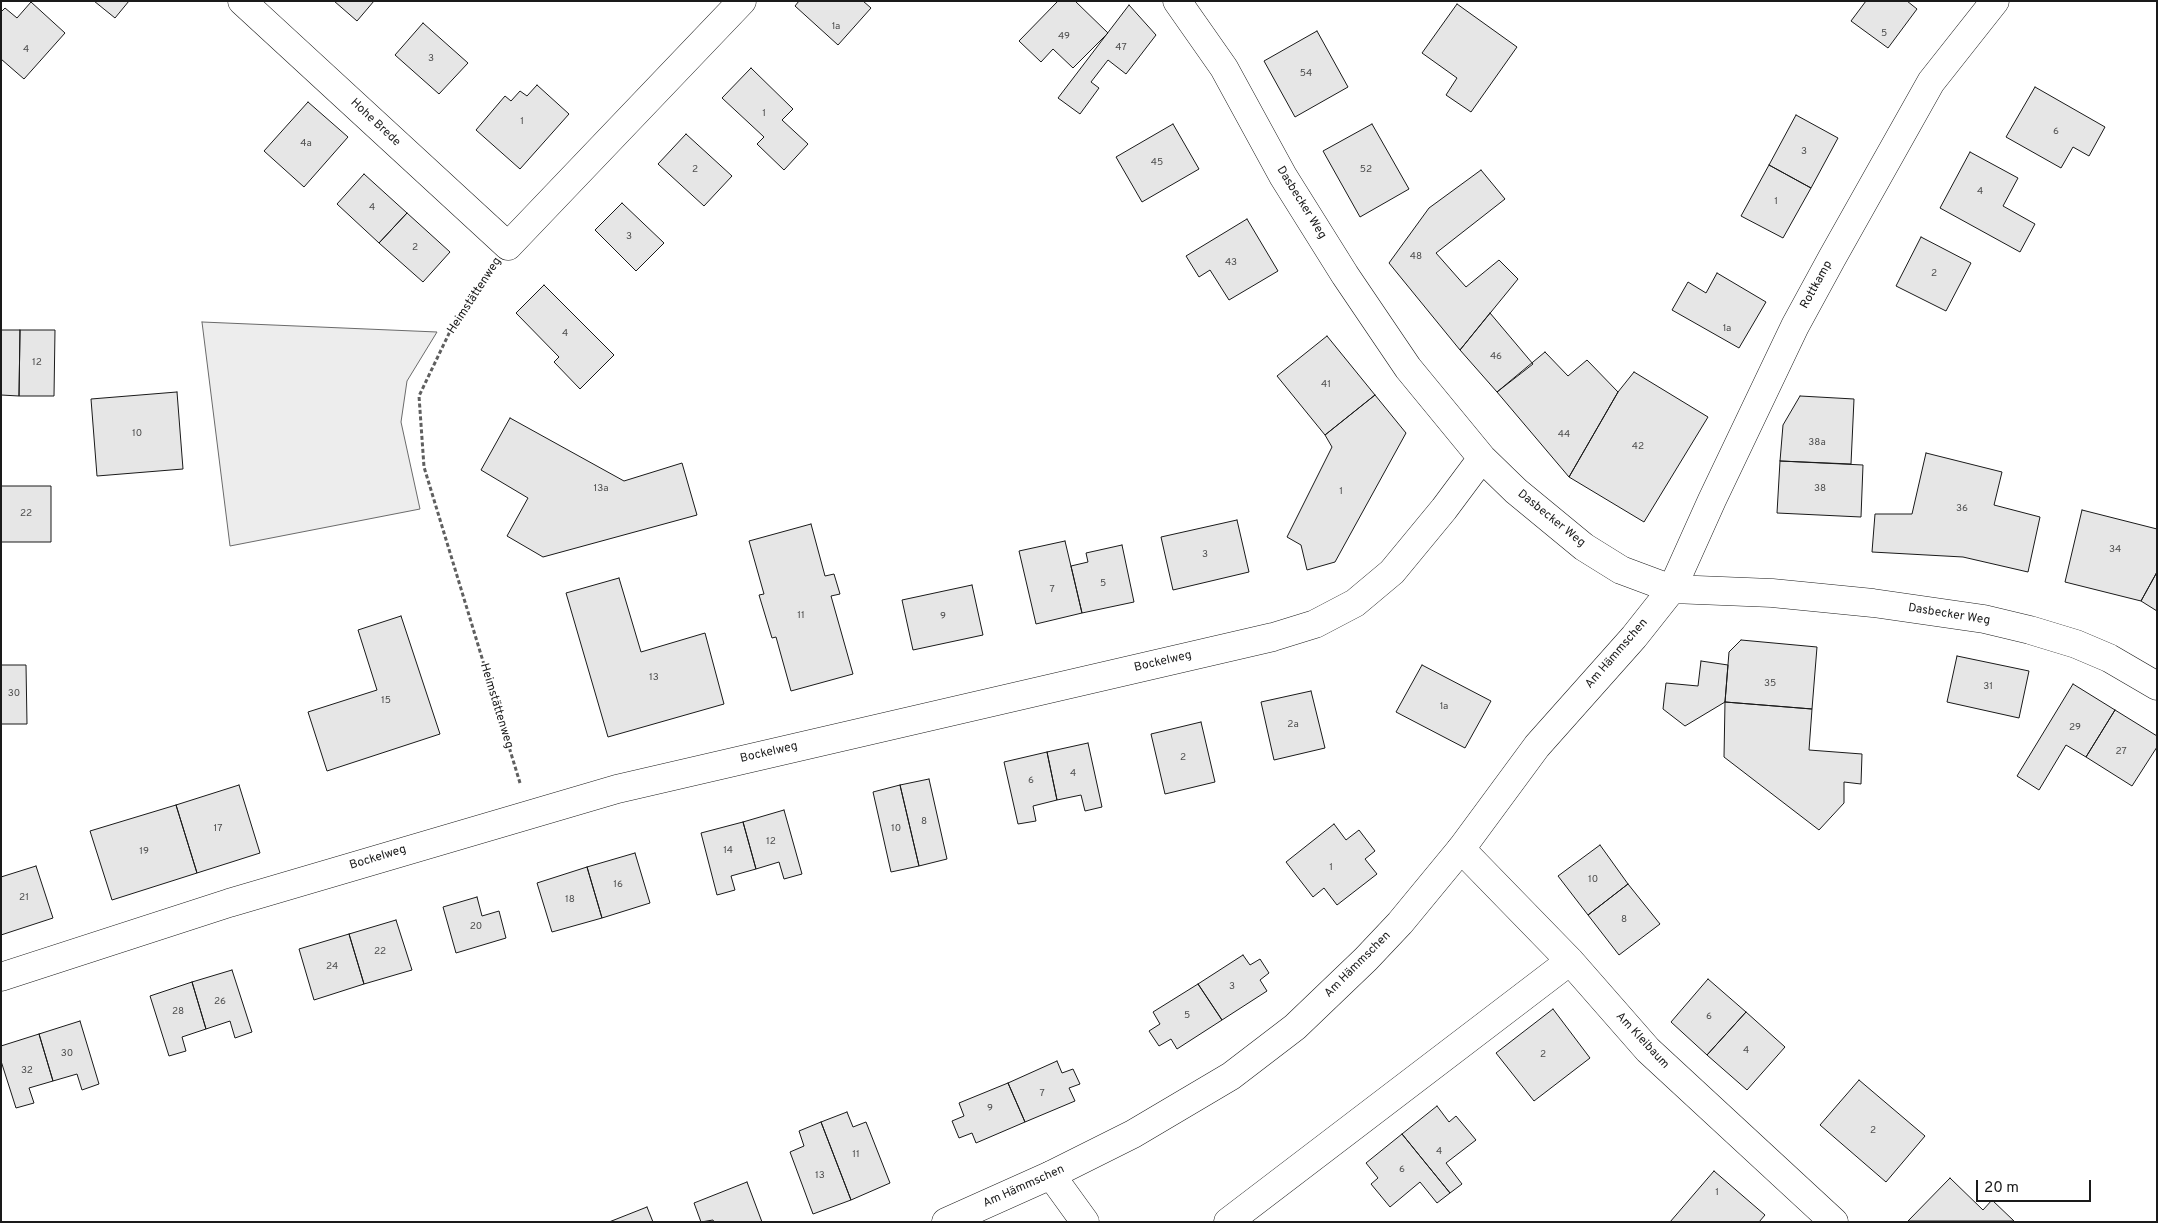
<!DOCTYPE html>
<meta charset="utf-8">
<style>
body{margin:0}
#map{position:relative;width:2158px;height:1223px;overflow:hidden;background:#fff;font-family:Overpass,sans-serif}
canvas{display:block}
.frame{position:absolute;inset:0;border:2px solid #1a1a1a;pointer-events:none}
.scale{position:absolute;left:1976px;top:1180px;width:115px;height:22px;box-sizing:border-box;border:2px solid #1a1a1a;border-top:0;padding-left:6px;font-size:15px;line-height:18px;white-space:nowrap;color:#1a1a1a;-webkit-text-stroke:4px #fff;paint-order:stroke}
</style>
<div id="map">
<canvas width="2158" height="1223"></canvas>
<div class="frame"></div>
<div class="scale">20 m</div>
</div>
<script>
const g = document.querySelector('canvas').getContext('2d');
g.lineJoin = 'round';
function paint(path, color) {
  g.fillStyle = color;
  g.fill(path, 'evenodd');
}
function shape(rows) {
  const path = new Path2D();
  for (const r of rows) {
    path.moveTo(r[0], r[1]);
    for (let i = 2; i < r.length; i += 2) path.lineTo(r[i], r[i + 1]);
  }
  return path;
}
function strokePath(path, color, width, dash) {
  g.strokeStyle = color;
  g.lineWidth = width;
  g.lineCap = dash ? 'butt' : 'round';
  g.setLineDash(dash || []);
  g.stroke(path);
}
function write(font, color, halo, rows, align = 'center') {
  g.font = font + ' Overpass,sans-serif';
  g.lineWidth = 4;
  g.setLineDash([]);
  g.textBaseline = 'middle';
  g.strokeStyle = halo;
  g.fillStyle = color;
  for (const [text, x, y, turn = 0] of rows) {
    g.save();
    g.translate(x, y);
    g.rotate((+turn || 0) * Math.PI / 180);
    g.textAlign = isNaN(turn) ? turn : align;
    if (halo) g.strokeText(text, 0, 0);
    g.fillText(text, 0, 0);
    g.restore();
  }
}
const green = shape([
 [202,322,437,332,407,381,401,422,420,509,230,546,202,322]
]);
paint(green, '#ededed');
strokePath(green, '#6a6a6a', 1);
const building = shape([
 [94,1,129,1,115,18,94,1],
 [334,1,374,1,357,21,334,1],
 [799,1,863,1,871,8,838,45,795,6,799,1],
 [1058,1,1075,1,1108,33,1073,68,1053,49,1041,62,1019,41,1058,1],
 [1866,1,1907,1,1917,9,1888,48,1851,21,1866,1],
 [31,2,65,33,24,79,1,59,1,12,5,8,17,18,31,2],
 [1457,4,1517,47,1471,112,1446,95,1457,78,1422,53,1457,4],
 [1129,5,1156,35,1126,74,1108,60,1091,82,1099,88,1080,114,1058,98,1129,5],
 [423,23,468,63,439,94,395,55,423,23],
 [1317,31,1348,87,1295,117,1264,61,1317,31],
 [751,68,793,109,782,120,808,144,784,170,757,144,764,137,722,98,751,68],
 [537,85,569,114,520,169,476,130,505,96,511,101,520,91,527,96,537,85],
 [2035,87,2105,127,2089,156,2073,147,2061,168,2006,137,2035,87],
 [308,102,348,137,304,187,264,151,308,102],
 [1796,115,1838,138,1811,188,1769,165,1796,115],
 [1173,124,1199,169,1142,202,1116,157,1173,124],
 [1372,124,1409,189,1360,217,1323,151,1372,124],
 [686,134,732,176,704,206,658,164,686,134],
 [1970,152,2018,178,2003,206,2035,224,2020,252,1940,208,1970,152],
 [1769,165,1811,188,1783,238,1741,216,1769,165],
 [1481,170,1505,199,1436,253,1466,287,1499,260,1518,279,1460,350,1389,263,1429,208,1481,170],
 [364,174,407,213,379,243,337,204,364,174],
 [622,203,664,243,636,271,595,230,622,203],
 [407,213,450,252,423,282,379,243,407,213],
 [1247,219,1278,271,1229,300,1210,270,1199,277,1186,256,1247,219],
 [1921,237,1971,263,1946,311,1896,286,1921,237],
 [1717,273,1766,302,1739,348,1672,310,1688,282,1706,293,1717,273],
 [544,285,614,355,580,389,554,362,559,357,516,313,544,285],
 [1490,313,1533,364,1497,392,1460,350,1490,313],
 [1,330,20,330,19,396,1,395,1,330],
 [20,330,55,330,54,396,19,396,20,330],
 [1327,336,1375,395,1325,435,1277,376,1327,336],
 [1545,352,1568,376,1587,360,1618,392,1569,477,1497,392,1545,352],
 [1634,372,1708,417,1644,522,1569,477,1618,392,1634,372],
 [177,392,183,469,97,476,91,399,177,392],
 [1375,395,1406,433,1335,562,1307,570,1301,545,1287,537,1332,447,1325,435,1375,395],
 [1800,396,1854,399,1851,464,1780,461,1783,425,1800,396],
 [510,418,624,481,682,463,697,515,543,557,507,536,528,498,481,470,510,418],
 [1926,453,2002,472,1994,505,2040,517,2028,572,1963,557,1872,552,1875,514,1912,514,1926,453],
 [1780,461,1863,465,1861,517,1777,513,1780,461],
 [1,486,51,486,51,542,1,542,1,486],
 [2082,510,2157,529,2157,572,2141,601,2065,582,2082,510],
 [1237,520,1249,572,1173,590,1161,537,1237,520],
 [811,524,825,576,834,574,840,594,831,596,853,674,791,691,776,637,772,638,759,595,764,594,749,541,811,524],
 [1065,541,1082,613,1036,624,1019,551,1065,541],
 [1122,545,1134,602,1082,613,1071,566,1088,562,1086,553,1122,545],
 [2157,572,2157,611,2141,601,2157,572],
 [619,578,641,652,705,633,724,704,608,737,566,593,619,578],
 [972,585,983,635,913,650,902,600,972,585],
 [401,616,440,734,327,771,308,712,377,690,358,630,401,616],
 [1741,640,1817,647,1812,709,1725,702,1729,652,1741,640],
 [1957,656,2029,671,2019,718,1947,702,1957,656],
 [1701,661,1728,665,1725,702,1685,726,1663,709,1666,683,1698,686,1701,661],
 [1,665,26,665,27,724,1,724,1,665],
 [1422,665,1491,701,1465,748,1396,712,1422,665],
 [2073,684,2115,710,2086,757,2066,745,2039,790,2017,776,2073,684],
 [1311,691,1325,748,1274,760,1261,702,1311,691],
 [1725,702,1812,709,1809,750,1862,754,1861,784,1844,782,1844,803,1819,830,1724,757,1725,702],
 [2115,710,2157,736,2157,747,2132,786,2086,757,2115,710],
 [1201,722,1215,782,1165,794,1151,734,1201,722],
 [1088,743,1102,807,1085,811,1081,795,1057,800,1047,752,1088,743],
 [1047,752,1057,800,1033,806,1036,821,1018,824,1004,762,1047,752],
 [929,779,947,859,919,866,900,785,929,779],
 [239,785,260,853,197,873,176,805,239,785],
 [900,785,919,866,891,872,873,792,900,785],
 [176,805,197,873,112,900,90,831,176,805],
 [784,810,802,874,784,879,779,862,756,869,743,822,784,810],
 [743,822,756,869,731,876,735,890,717,895,701,833,743,822],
 [1334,824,1346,840,1359,830,1375,851,1365,859,1377,874,1337,905,1324,888,1313,897,1286,862,1334,824],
 [1600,845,1628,884,1588,915,1558,876,1600,845],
 [635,853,650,903,602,918,587,867,635,853],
 [36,866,53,918,1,935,1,877,36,866],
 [587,867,602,918,552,932,537,883,587,867],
 [1628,884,1660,924,1619,955,1588,915,1628,884],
 [477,897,482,916,499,911,506,938,456,953,443,907,477,897],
 [396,920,412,970,364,984,349,934,396,920],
 [349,934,364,984,314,1000,299,949,349,934],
 [1243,955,1250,965,1260,959,1269,973,1260,980,1267,991,1222,1020,1198,984,1243,955],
 [232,970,252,1032,235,1038,230,1021,206,1029,192,982,232,970],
 [1708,979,1746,1012,1707,1055,1671,1022,1708,979],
 [192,982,206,1029,182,1037,186,1051,169,1056,150,996,192,982],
 [1198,984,1222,1020,1177,1049,1171,1039,1159,1046,1149,1031,1160,1024,1153,1012,1198,984],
 [1553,1009,1590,1058,1534,1101,1496,1053,1553,1009],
 [1746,1012,1785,1047,1747,1090,1707,1055,1746,1012],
 [80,1021,99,1084,82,1090,77,1074,53,1081,39,1034,80,1021],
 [39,1034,53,1081,29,1088,34,1103,16,1108,1,1061,1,1046,39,1034],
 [1057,1061,1062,1073,1073,1069,1080,1084,1069,1088,1075,1101,1025,1122,1008,1083,1057,1061],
 [1859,1080,1925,1136,1886,1182,1820,1125,1859,1080],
 [1008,1083,1025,1122,976,1143,972,1133,959,1138,952,1121,964,1116,959,1103,1008,1083],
 [1437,1106,1449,1122,1456,1116,1476,1140,1446,1163,1462,1184,1450,1193,1402,1134,1437,1106],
 [847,1112,853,1127,866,1122,890,1183,851,1200,821,1122,847,1112],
 [821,1122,851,1200,813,1214,790,1152,804,1146,799,1131,821,1122],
 [1402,1134,1450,1193,1437,1203,1420,1182,1390,1207,1371,1184,1378,1178,1366,1163,1402,1134],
 [1714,1171,1765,1215,1759,1222,1670,1222,1714,1171],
 [1950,1178,1983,1210,1992,1200,2014,1221,1908,1221,1950,1178],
 [747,1182,762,1222,714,1222,713,1220,701,1222,694,1203,747,1182],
 [647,1207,653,1222,609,1222,647,1207]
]);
paint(building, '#e6e6e6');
strokePath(building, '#1a1a1a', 1);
const minor = shape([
 [242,1,508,246,742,1],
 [1177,1,1224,68,1283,176,1345,275,1408,368,1482,458,1516,491,1584,547,1621,570,1672,589,1712,500,1795,326,1832,258,1931,82,1995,1],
 [1461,849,1570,961,1648,1050,1834,1222],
 [1,977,229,903,617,789,1273,637,1315,624,1355,603,1392,572,1444,509,1482,458],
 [1051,1175,1085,1222],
 [1228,1222,1570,961]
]);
const tertiary = shape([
 [946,1222,1051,1175,1133,1134,1231,1076,1295,1027,1366,959,1400,923,1461,849,1537,746,1634,637,1672,589,1772,593,1873,603,1984,619,2030,630,2076,644,2109,658,2157,686]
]);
strokePath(minor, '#1a1a1a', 29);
strokePath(tertiary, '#1a1a1a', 29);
strokePath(shape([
 [489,273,454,323,419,396,424,467,520,783]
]), '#5f5f5f', 3, [4, 2.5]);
strokePath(minor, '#fff', 28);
strokePath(tertiary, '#fff', 28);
write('10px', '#4d4d4d', null, [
 ["1a",836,27],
 ["5",1884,34],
 ["49",1064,37],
 ["47",1121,48],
 ["4",26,50],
 ["3",431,59],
 ["54",1306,74],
 ["1",764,114],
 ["1",522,122],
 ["6",2056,132],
 ["4a",306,144],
 ["3",1804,152],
 ["45",1157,163],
 ["2",695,170],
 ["52",1366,170],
 ["4",1980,192],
 ["1",1776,202],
 ["4",372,208],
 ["3",629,237],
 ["2",415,248],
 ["48",1416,257],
 ["43",1231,263],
 ["2",1934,274],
 ["1a",1727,329],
 ["4",565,334],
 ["46",1496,357],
 ["12",37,363],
 ["41",1326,385],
 ["10",137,434],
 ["44",1564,435],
 ["38a",1817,443],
 ["42",1638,447],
 ["13a",601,489],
 ["38",1820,489],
 ["1",1341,492],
 ["36",1962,509],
 ["22",26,514],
 ["34",2115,550],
 ["3",1205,555],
 ["5",1103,584],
 ["7",1052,590],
 ["11",801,616],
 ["9",943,617],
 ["13",654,678],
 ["35",1770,684],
 ["31",1988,687],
 ["30",14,694],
 ["15",386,701],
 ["1a",1444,707],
 ["2a",1293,725],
 ["29",2075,728],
 ["27",2121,752],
 ["2",1183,758],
 ["4",1073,774],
 ["6",1031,781],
 ["8",924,822],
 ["17",218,829],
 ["10",896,829],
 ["12",771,842],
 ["14",728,851],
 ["19",144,852],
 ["1",1331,868],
 ["10",1593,880],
 ["16",618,885],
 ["21",24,898],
 ["18",570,900],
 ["8",1624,920],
 ["20",476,927],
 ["22",380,952],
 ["24",332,967],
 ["3",1232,987],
 ["26",220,1002],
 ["28",178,1012],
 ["5",1187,1016],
 ["6",1709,1017],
 ["4",1746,1051],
 ["30",67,1054],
 ["2",1543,1055],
 ["32",27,1071],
 ["7",1042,1094],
 ["9",990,1109],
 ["2",1873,1131],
 ["4",1439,1152],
 ["11",856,1155],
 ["6",1402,1170],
 ["13",820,1176],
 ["1",1717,1193]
]);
write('12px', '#1a1a1a', '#fff', [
 ["Hohe Brede",375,123,43],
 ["Dasbecker Weg",1301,203,58],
 ["Rottkamp",1817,285,-61],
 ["Heimstättenweg",475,296,-57],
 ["Dasbecker Weg",1551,519,39],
 ["Dasbecker Weg",1949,615,9],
 ["Am Hämmschen",1617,654,-49],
 ["Bockelweg",1163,662,-13],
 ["Heimstättenweg",496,706,73],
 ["Bockelweg",769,753,-13],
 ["Bockelweg",378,858,-17],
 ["Am Hämmschen",1358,965,-45],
 ["Am Kleibaum",1642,1041,47],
 ["Am Hämmschen",1024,1187,-24]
]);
</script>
